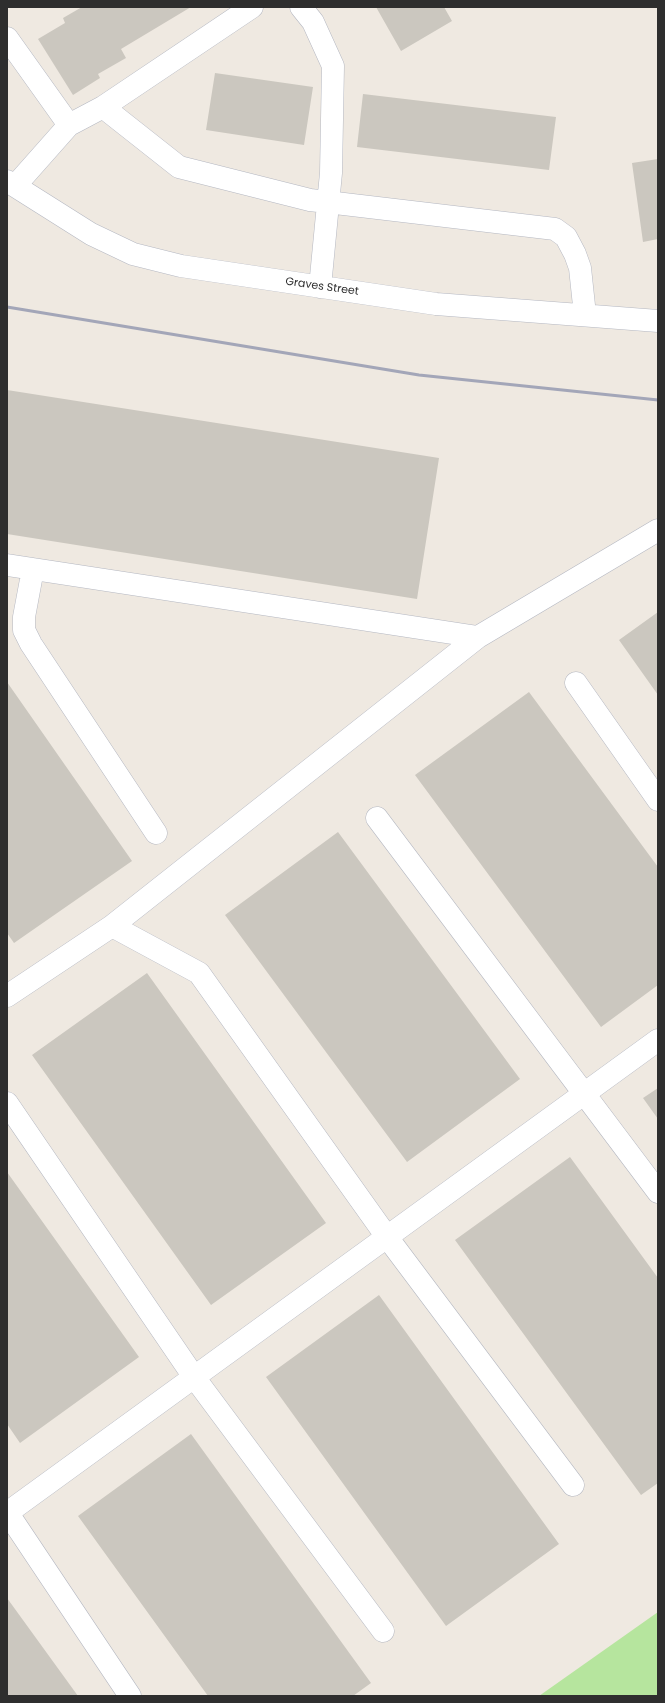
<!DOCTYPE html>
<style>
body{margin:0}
#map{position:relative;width:665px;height:1703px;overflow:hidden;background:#efe9e1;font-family:Poppins,sans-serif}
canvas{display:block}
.frame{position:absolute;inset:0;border:8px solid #2e2e2e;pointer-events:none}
</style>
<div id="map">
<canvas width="665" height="1703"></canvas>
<div class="frame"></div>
</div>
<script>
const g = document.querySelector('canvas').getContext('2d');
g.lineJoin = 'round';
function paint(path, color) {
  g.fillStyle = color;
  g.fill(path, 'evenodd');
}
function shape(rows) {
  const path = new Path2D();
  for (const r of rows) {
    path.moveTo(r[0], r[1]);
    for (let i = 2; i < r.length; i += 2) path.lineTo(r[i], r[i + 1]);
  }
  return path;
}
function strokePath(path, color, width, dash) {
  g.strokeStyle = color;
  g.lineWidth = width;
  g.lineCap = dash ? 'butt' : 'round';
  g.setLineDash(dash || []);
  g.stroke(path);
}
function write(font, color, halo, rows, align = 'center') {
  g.font = font + ' Poppins,sans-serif';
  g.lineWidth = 3.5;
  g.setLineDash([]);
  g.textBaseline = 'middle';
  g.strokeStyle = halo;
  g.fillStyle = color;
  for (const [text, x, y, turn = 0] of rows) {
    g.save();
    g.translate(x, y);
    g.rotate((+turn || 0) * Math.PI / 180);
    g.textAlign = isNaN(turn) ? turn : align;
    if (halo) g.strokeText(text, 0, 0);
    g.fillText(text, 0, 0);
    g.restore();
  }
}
paint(shape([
 [658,1612,658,1696,539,1696]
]), '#b6e59e');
paint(shape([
 [82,7,191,7,121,49,126,58,98,74,100,78,73,95,38,39,65,23,63,18],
 [376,7,444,7,452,21,401,51],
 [215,73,313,87,304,145,206,130],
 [363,94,556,117,549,170,357,147],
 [658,159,658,239,643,242,632,163],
 [7,390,439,458,417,599,7,534],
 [658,612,658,695,619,640],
 [7,682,132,861,14,943,7,933],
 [529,692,658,867,658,985,601,1027,415,775],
 [338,832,520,1079,407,1162,225,915],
 [147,973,326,1223,211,1305,32,1055],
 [658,1088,658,1119,643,1098],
 [570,1157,658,1278,658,1483,641,1495,455,1240],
 [7,1172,139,1357,20,1443,7,1424],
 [379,1295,559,1544,446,1626,266,1377],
 [191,1434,371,1683,353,1696,208,1696,78,1516],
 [7,1598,78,1696,7,1696]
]), '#cbc7bf');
const minor = shape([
 [301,7,313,22,333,66,331,173,320,287],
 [7,38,69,125],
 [103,107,252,7],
 [7,181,91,234,133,254,181,266,436,304,658,321],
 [15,186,69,125,103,107,179,167,310,200,555,229,566,237,575,254,580,268,585,315],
 [7,565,478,637],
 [33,569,24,617,24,630,31,644,156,833],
 [576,683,658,800],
 [377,818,658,1192],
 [112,926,199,973,387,1237,573,1485],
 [7,996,112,926,478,637,658,530],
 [7,1103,194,1377,383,1631],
 [7,1512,130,1696],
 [7,1513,658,1040]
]);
strokePath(minor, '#b4b7c1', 23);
strokePath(minor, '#fff', 22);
strokePath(shape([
 [7,307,419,375,658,400]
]), '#a3a6b8', 3);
write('11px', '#2e2e2e', '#fff', [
 ["Graves Street",322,287,8]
]);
</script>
